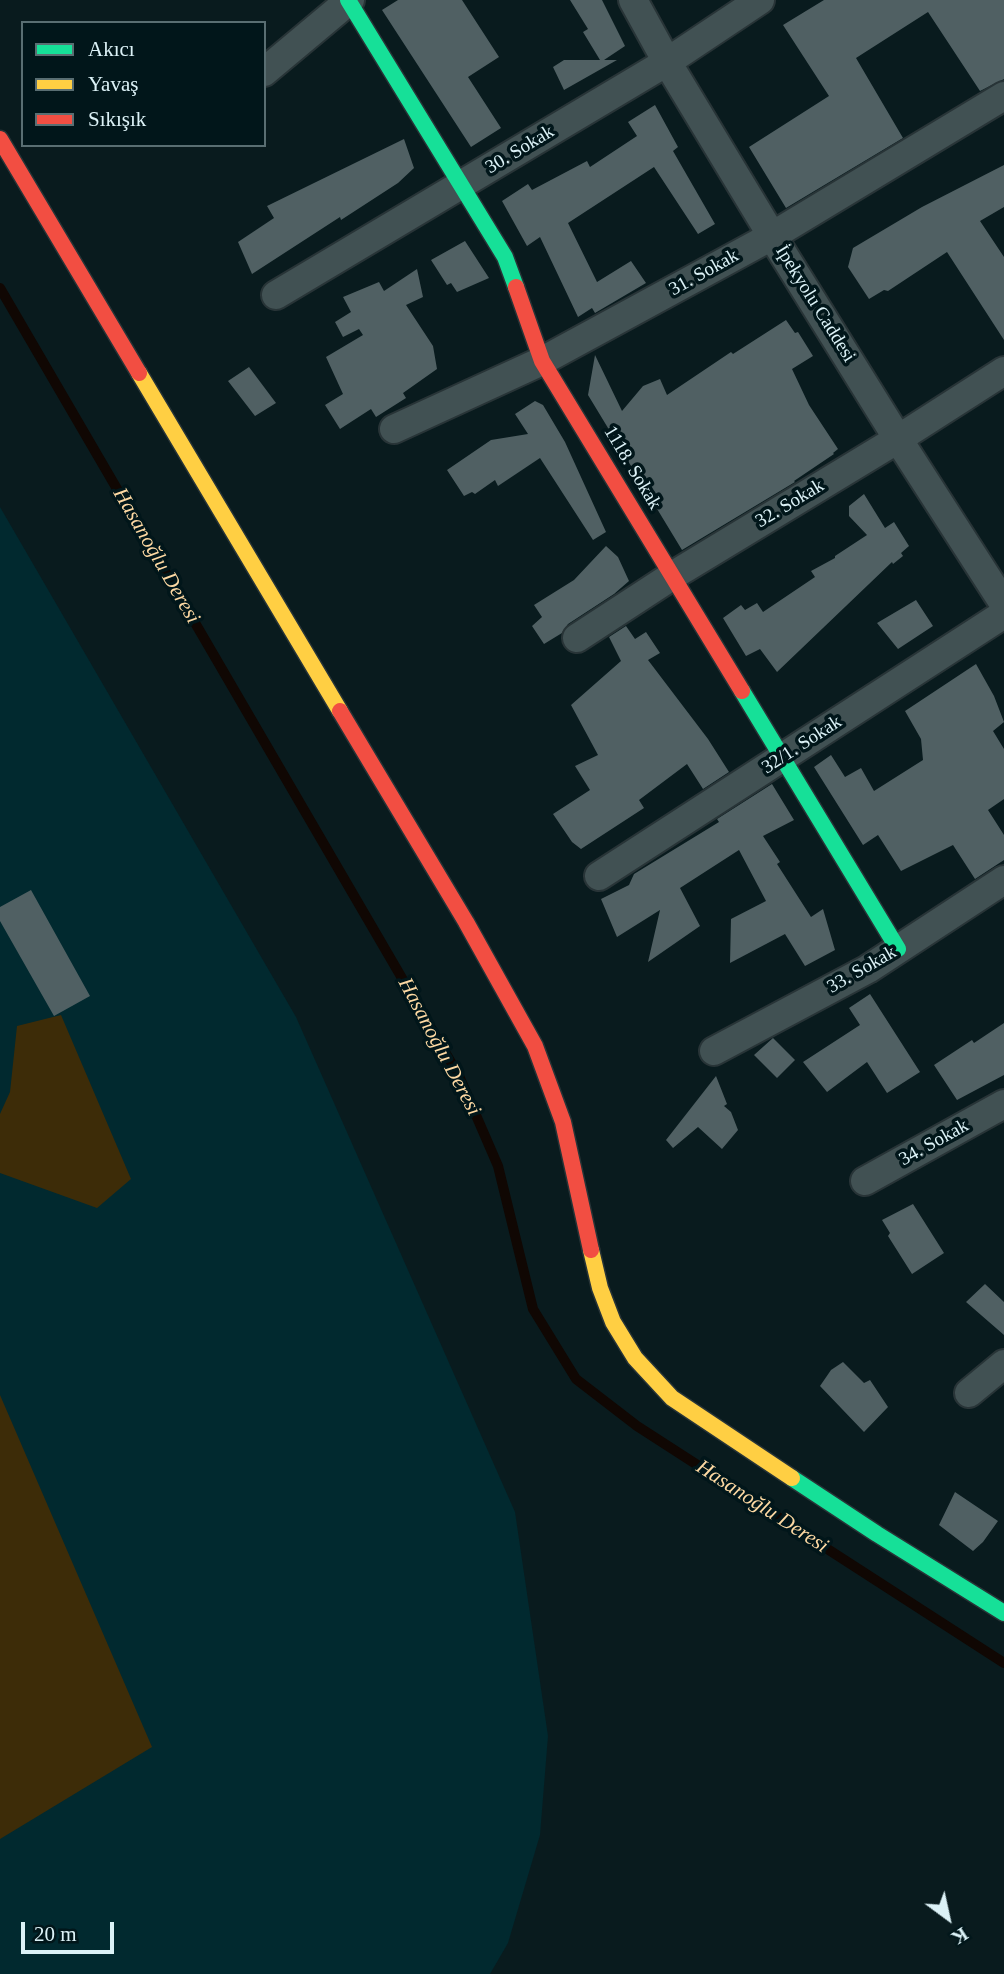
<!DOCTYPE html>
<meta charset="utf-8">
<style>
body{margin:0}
#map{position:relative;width:1004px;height:1974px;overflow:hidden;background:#091b1e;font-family:"Times New Roman",serif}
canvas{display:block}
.legend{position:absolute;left:21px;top:21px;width:245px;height:126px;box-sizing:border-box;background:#01161a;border:2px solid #596e72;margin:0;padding:9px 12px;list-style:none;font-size:21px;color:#dcf2f7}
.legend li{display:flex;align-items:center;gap:14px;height:35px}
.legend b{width:35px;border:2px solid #596e72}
.north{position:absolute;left:913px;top:1883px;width:70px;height:70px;-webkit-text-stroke:5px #01161a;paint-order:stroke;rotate:147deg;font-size:19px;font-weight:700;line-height:28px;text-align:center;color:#dcf2f7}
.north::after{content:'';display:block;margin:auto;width:24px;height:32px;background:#dcf2f7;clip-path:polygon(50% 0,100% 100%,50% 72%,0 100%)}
.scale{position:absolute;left:21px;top:1922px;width:93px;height:32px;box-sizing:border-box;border:4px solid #dcf2f7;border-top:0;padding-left:9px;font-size:21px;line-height:24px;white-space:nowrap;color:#dcf2f7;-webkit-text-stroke:5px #01161a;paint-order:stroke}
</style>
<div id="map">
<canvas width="1004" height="1974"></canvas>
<ul class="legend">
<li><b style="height:9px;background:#16e098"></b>Akıcı</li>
<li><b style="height:9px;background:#ffcf43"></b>Yavaş</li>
<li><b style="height:9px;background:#f24e42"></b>Sıkışık</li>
</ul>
<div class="north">K</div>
<div class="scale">20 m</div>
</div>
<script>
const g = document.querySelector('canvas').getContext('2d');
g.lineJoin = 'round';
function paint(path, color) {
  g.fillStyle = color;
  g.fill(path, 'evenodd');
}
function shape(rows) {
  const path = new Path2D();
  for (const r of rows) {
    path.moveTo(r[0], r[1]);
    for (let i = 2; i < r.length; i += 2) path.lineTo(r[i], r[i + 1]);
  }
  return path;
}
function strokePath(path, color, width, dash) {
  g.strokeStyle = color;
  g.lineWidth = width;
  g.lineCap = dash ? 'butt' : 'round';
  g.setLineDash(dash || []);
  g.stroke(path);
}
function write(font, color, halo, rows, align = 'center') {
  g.font = font + ' "Times New Roman",serif';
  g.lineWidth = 7;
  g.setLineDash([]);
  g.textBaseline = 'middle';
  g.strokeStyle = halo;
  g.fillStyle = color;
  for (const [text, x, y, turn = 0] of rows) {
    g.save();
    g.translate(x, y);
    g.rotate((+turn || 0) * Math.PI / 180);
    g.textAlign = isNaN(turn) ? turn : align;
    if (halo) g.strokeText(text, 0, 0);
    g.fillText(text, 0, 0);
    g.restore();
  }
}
paint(shape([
 [0,507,296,1017,515,1512,548,1736,540,1835,508,1943,490,1974,0,1974]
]), '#01292f');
paint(shape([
 [61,1015,131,1179,97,1208,0,1173,0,1114,10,1092,17,1026],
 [0,1395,152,1747,0,1839]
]), '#3d2c08');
strokePath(shape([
 [0,288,459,1076,498,1166,533,1309,576,1379,637,1426,1004,1663]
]), '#100703', 10);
paint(shape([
 [398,0,462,0,499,57,468,77,501,128,471,147,382,10],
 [570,0,602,0,625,46,604,60,617,60,564,90,553,67,564,60,600,60,583,32,588,29],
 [824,0,1004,0,1004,79,980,91,928,12,856,58,903,138,786,208,749,147,829,96,783,25],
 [655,105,678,147,673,151,715,224,698,234,654,167,568,223,597,282,631,261,646,283,595,313,592,308,578,317,540,237,527,246,502,201,528,184,532,190,587,161,590,167,637,136,628,122],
 [404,139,414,168,398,183,341,220,340,217,252,274,238,242,274,218,267,206],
 [1004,165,1004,207,980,221,1004,257,1004,340,947,252,888,291,884,290,869,299,848,267,853,248,922,207],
 [465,241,489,278,457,292,451,283,447,285,431,260],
 [417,269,423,297,406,305,433,346,437,369,403,393,406,398,376,417,371,409,340,429,325,405,343,394,326,357,363,335,359,329,343,337,335,322,351,312,343,297,379,282,384,291],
 [786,320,795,333,798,332,813,356,792,369,809,405,838,449,833,453,834,454,794,481,795,482,682,550,588,395,595,355,622,411,643,386,660,379,667,395,731,352,733,354],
 [249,367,276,403,255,416,228,381],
 [535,401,543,405,565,442,606,532,593,540,540,458,498,486,495,480,475,494,472,492,464,496,447,470,491,440,528,434,515,414],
 [864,494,885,528,894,522,909,546,901,553,903,556,893,564,892,562,777,672,760,649,746,656,723,618,741,605,745,610,757,603,763,612,815,577,811,571,835,558,835,556,867,535,849,516,849,506],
 [606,546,618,557,629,581,614,594,568,624,562,633,544,644,532,626,542,617,534,605,574,580],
 [916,600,933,626,898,649,877,623],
 [626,626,635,639,646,632,660,653,648,660,708,739,729,772,703,789,687,764,639,800,644,808,581,849,572,842,553,814,590,790,575,766,598,755,571,705,621,661,609,637],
 [976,664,994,696,1004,722,993,731,1004,749,1004,799,988,810,1004,835,1004,860,975,879,953,845,901,871,878,835,863,845,814,767,831,755,845,777,861,768,874,791,923,760,921,739,905,711],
 [772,784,794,820,763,836,780,862,777,864,811,917,823,909,835,950,805,966,785,934,730,963,731,919,766,901,739,850,680,888,700,926,648,962,660,910,617,937,601,899,629,885,634,874,719,822,717,819],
 [31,890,90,996,54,1016,0,921,0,907],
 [870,994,920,1072,887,1093,867,1062,827,1092,803,1062,860,1025,849,1008],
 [1004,1023,1004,1075,957,1100,934,1065,972,1040,974,1043],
 [773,1038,795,1060,777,1078,754,1055],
 [716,1076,727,1104,724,1106,731,1112,738,1130,722,1149,698,1127,673,1148,666,1140],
 [913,1204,944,1253,912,1274,888,1236,890,1233,882,1220],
 [985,1284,1004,1302,1004,1335,966,1302],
 [843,1362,864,1383,870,1380,888,1407,864,1432,820,1386,831,1370],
 [955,1492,998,1521,983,1542,973,1551,939,1525]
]), '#506063');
const street = shape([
 [633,0,667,62,772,236,898,439,1004,604],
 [264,72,350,0],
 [276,295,667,62,760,0],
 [394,429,542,361,772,236,1004,96],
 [577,638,672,576,898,439,1004,371],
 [599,876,1004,614],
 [714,1051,868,969,1004,880],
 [865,1181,1004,1104],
 [969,1393,1004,1364]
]);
const fast = shape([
 [348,0,505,257,516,287],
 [742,691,898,949],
 [792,1478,877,1534,1004,1613]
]);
const slow = shape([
 [139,373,340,711],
 [591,1250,600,1288,613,1322,635,1358,672,1398,792,1478]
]);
const jam = shape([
 [0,139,139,373],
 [516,287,542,361,742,691],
 [340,711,466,922,535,1046,563,1122,591,1250]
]);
strokePath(street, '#283437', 32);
strokePath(fast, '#283437', 19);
strokePath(slow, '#283437', 19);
strokePath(jam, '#283437', 19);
strokePath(street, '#415153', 28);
strokePath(fast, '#16e098', 16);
strokePath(slow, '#ffcf43', 16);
strokePath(jam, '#f24e42', 16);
write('19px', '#dcf2f7', '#01161a', [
 ["30. Sokak",520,150,-31],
 ["31. Sokak",704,273,-29],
 ["İpekyolu Caddesi",815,304,58],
 ["1118. Sokak",632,468,59],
 ["32. Sokak",790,504,-31],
 ["32/1. Sokak",802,745,-33],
 ["33. Sokak",862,970,-30],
 ["34. Sokak",934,1143,-29]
]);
write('italic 21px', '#fdd9a3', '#01161a', [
 ["Hasanoğlu Deresi",156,556,60],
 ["Hasanoğlu Deresi",439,1047,62],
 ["Hasanoğlu Deresi",762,1507,33]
]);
</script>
